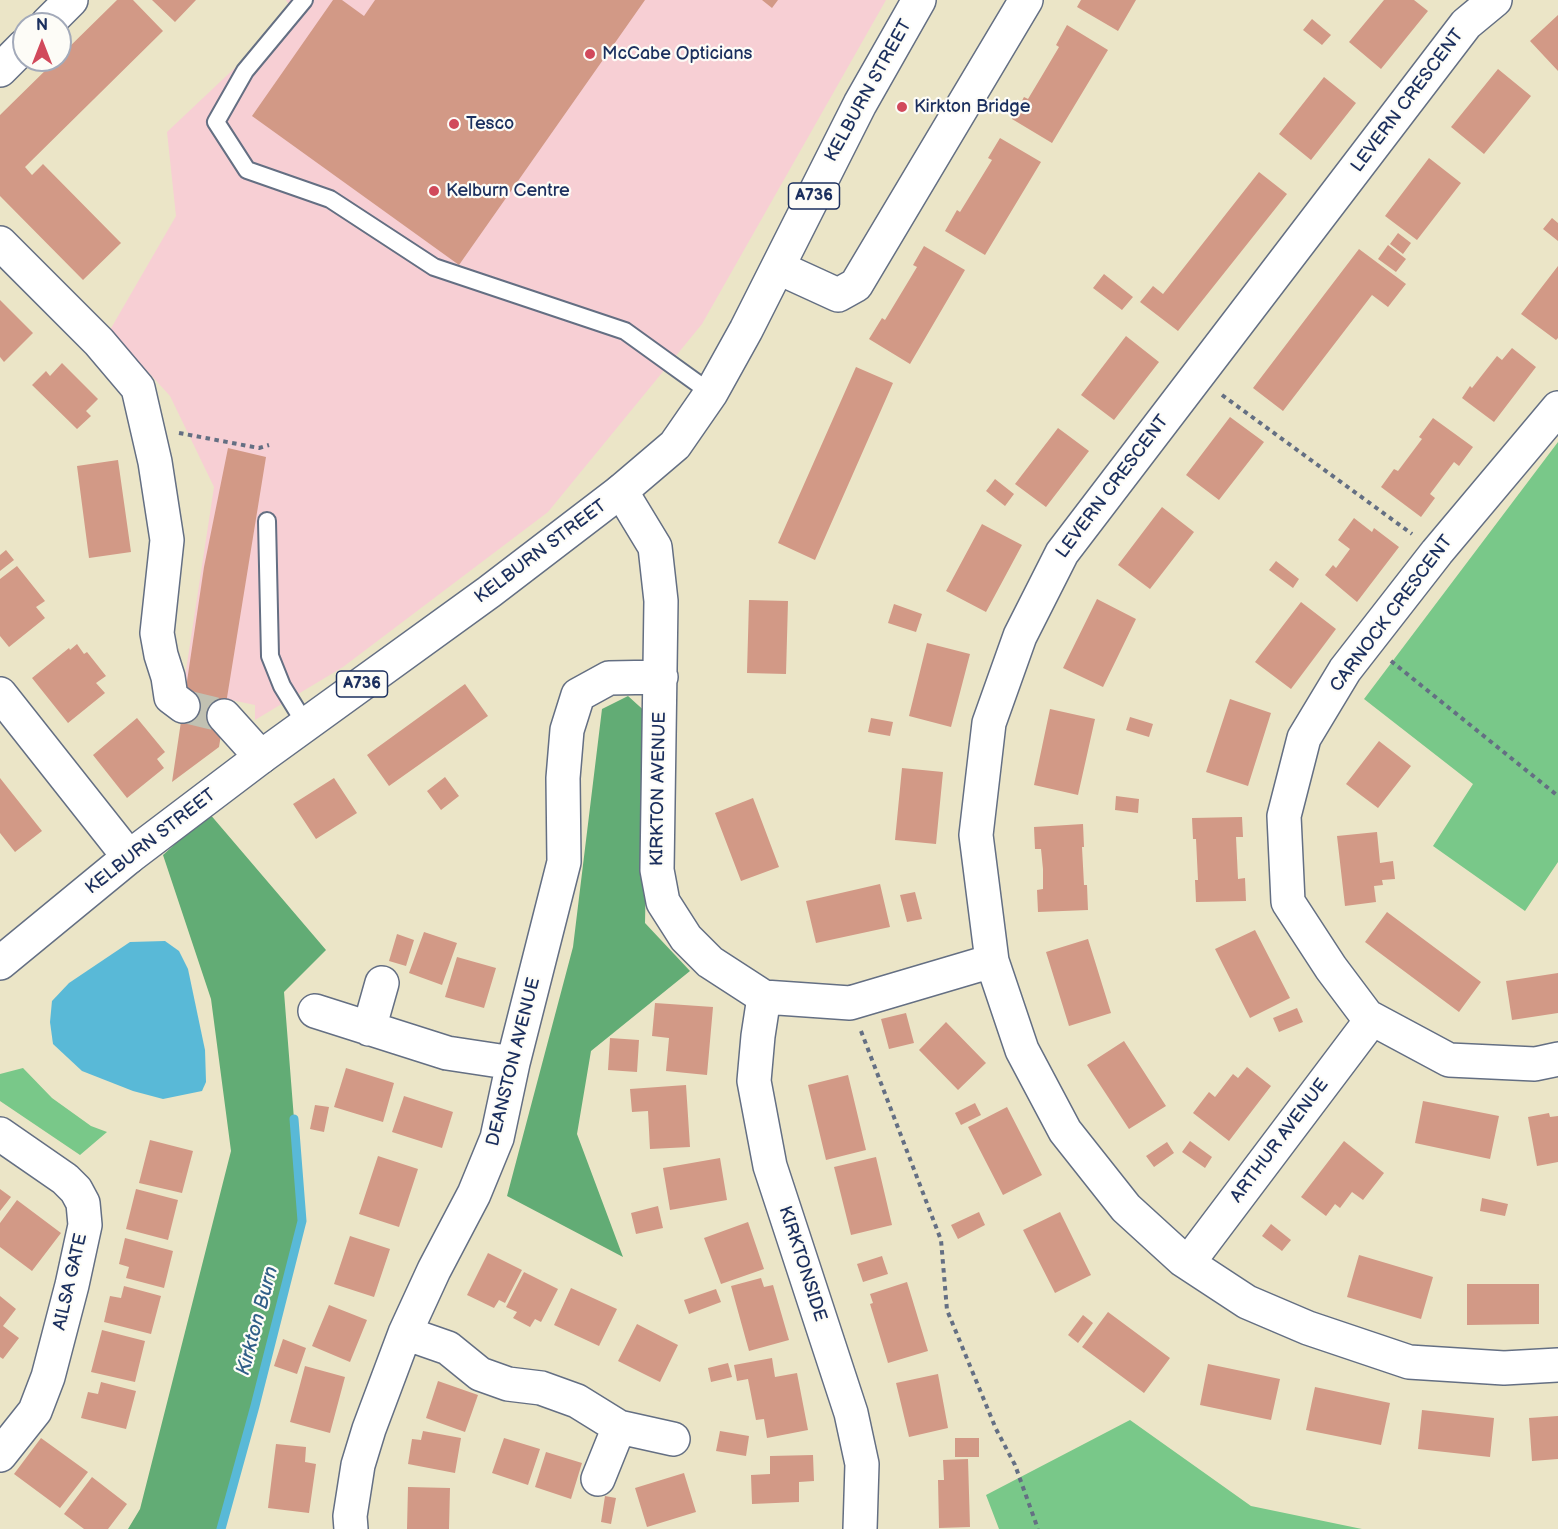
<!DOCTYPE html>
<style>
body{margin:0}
#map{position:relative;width:1558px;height:1529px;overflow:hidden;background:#ebe5c7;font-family:"Balsamiq Sans",sans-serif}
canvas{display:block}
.north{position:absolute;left:12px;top:12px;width:60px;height:60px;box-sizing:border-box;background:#fdfcf7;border:2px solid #a3aaba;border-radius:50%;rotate:0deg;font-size:16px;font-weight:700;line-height:24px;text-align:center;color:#1b2f5e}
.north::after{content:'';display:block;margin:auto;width:21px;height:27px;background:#d1495b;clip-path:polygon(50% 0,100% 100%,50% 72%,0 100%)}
</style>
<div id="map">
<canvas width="1558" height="1529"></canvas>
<div class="north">N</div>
</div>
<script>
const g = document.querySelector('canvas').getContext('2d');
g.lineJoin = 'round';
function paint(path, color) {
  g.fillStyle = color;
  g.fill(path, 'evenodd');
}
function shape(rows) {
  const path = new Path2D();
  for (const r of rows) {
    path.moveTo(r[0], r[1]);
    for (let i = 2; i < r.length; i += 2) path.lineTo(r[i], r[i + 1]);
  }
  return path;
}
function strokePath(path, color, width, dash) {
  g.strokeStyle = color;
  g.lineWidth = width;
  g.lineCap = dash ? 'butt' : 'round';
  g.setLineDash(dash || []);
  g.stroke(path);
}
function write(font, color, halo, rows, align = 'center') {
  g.font = font + ' "Balsamiq Sans",sans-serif';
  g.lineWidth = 4.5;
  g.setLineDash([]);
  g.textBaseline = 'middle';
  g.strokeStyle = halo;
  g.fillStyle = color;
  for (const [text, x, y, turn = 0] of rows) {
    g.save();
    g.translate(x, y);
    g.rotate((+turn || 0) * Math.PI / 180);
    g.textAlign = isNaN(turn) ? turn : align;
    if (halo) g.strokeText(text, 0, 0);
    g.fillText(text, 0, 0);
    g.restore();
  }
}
paint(shape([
 [286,0,886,0,702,324,548,512,343,667,255,720,255,705,183,690,214,487,170,396,110,330,176,216,167,132,294,12]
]), '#f7cfd4');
paint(shape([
 [1558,442,1558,862,1525,911,1433,846,1473,784,1364,699],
 [23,1068,52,1098,91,1126,107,1132,80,1155,0,1101,0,1074],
 [1130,1420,1251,1506,1362,1529,999,1529,986,1495]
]), '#79c889');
paint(shape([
 [628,696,649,715,645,923,690,971,591,1051,577,1134,623,1257,507,1196,573,947,602,709],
 [209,813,326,950,284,992,302,1221,255,1406,221,1529,128,1529,140,1509,231,1151,211,999,163,855]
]), '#62ac75');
paint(shape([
 [165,941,179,951,188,969,205,1050,206,1082,202,1091,163,1099,133,1091,82,1071,53,1044,50,1022,52,1001,69,983,130,942]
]), '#59b9d7');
strokePath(shape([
 [221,1529,255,1406,302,1221,294,1119]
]), '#59b9d7', 9);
paint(shape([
 [117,0,133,0,163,31,25,167,32,175,43,164,121,243,83,280,0,196,0,115,56,60,60,60,60,56],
 [152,0,196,0,175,22],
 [333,0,342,0,364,16,375,0,645,0,459,265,252,116],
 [762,0,778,0,772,8],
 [1081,0,1136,0,1118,31,1077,7],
 [1384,0,1414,0,1428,11,1381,69,1349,42],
 [1558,15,1558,71,1530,41],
 [1312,19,1331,35,1322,45,1303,30],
 [1067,25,1108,50,1052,143,1012,119,1024,97,1028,99,1043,74,1059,47,1056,45],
 [1498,69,1531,96,1484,154,1451,127],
 [1324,77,1356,103,1311,160,1279,134],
 [1000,138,1041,162,985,255,945,231,957,210,960,212,992,160,988,158],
 [1429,158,1461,183,1417,240,1385,216],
 [1259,172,1287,194,1178,331,1140,302,1153,286,1163,294],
 [1552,218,1558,223,1558,241,1543,229],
 [1398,233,1411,243,1403,254,1390,244],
 [1388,245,1406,259,1396,272,1378,259],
 [924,246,965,270,910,364,869,339,882,318,885,320,917,267,913,265],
 [1359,249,1406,284,1388,307,1372,295,1283,411,1253,388],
 [1558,266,1558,338,1556,340,1521,314],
 [1104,274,1133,297,1122,310,1093,288],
 [0,300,33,333,4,362,0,357],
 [1126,336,1159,362,1114,420,1081,395],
 [1512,348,1536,367,1494,422,1462,398,1470,386,1472,388,1497,356,1502,360],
 [62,363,98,399,86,411,91,416,77,429,32,385,46,371,50,376],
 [856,367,893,383,815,560,778,543],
 [1230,417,1264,442,1219,500,1186,475],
 [1433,418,1473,447,1459,466,1454,462,1430,494,1435,498,1421,517,1381,487,1394,469,1398,471,1422,439,1419,437],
 [1058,428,1089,451,1046,507,1015,484],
 [228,448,266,457,219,747,172,782,204,567],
 [118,460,131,552,89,558,77,466],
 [995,479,1014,494,1005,506,986,491],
 [1162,507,1194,532,1150,589,1118,565],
 [1354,518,1372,532,1374,528,1399,547,1357,602,1325,575,1333,565,1336,568,1350,549,1338,540],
 [982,524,1022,545,986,612,946,591],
 [6,550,14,560,0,571,0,555],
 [1276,561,1299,579,1293,588,1269,570],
 [17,566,45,601,36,607,45,618,9,647,0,636,0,579],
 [1097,599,1136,619,1103,687,1063,668],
 [749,600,788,601,786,674,747,673],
 [1301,602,1336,629,1291,689,1255,662],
 [894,604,922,614,916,632,888,623],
 [927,643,970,654,951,727,909,716],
 [77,644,84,654,87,652,106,676,96,683,105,693,68,723,32,678,69,648,70,650],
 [465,684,488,716,389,786,367,755],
 [1230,699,1271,713,1248,786,1206,772],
 [1050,709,1095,719,1078,795,1034,785],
 [1130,717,1153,724,1149,737,1126,730],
 [137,718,165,752,157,759,164,768,127,798,93,755],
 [871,718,893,722,890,736,868,732],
 [1379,741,1411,766,1378,808,1346,784],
 [902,768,943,772,936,844,895,840],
 [445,777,459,796,441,810,427,791],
 [0,778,42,831,15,852,0,833],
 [334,778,357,813,316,839,293,804],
 [1116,796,1139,799,1138,813,1115,810],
 [753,798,779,867,741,881,715,813],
 [1242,817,1243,837,1236,837,1238,879,1245,878,1246,901,1196,902,1195,880,1198,880,1196,839,1193,839,1192,818],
 [1083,824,1084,847,1082,847,1084,885,1087,885,1088,910,1038,912,1037,890,1043,889,1043,869,1041,849,1035,849,1034,827],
 [1377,832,1380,863,1393,861,1395,879,1382,880,1383,885,1374,886,1376,902,1345,906,1337,836],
 [880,884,890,927,816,943,806,901],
 [915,892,922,919,907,922,900,895],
 [1387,912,1481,982,1459,1012,1365,942],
 [1255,930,1290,998,1250,1018,1215,949],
 [424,932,457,943,442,985,409,973],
 [397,934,414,940,406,966,389,961],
 [1088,939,1111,1013,1069,1026,1046,952],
 [457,957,496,968,484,1008,445,997],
 [1558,973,1558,1013,1512,1020,1506,981],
 [655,1003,713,1007,707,1075,666,1071,669,1038,652,1036],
 [1297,1008,1303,1022,1279,1032,1273,1018],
 [906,1013,914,1043,889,1049,881,1019],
 [946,1022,986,1063,958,1090,919,1050],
 [610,1038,639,1040,637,1072,608,1070],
 [1124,1041,1166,1106,1129,1129,1087,1065],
 [1247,1067,1271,1086,1229,1141,1193,1113,1209,1092,1215,1097,1233,1074,1238,1078],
 [346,1068,394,1083,383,1122,334,1107],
 [848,1075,866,1150,826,1160,808,1085],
 [686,1085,690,1147,650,1149,648,1111,632,1112,630,1089],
 [404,1096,453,1112,442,1148,392,1132],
 [1423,1101,1499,1116,1490,1159,1415,1143],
 [975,1103,981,1115,961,1125,955,1113],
 [315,1105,329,1107,324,1132,310,1129],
 [1007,1107,1042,1175,1003,1195,968,1127],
 [1549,1113,1550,1117,1558,1116,1558,1162,1537,1166,1528,1117],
 [150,1140,193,1151,182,1193,139,1183],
 [1190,1141,1212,1157,1205,1168,1182,1152],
 [1344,1141,1384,1173,1363,1200,1352,1192,1340,1208,1335,1204,1326,1216,1301,1197],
 [1167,1142,1174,1153,1154,1167,1146,1156],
 [378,1156,418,1169,399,1227,359,1214],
 [876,1157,892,1225,851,1235,834,1167],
 [720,1158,727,1200,670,1210,663,1168],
 [0,1189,11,1197,0,1211],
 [136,1189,178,1200,168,1240,126,1229],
 [1482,1198,1508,1204,1505,1216,1480,1211],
 [17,1200,61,1233,32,1271,0,1247,0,1223],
 [658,1206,663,1228,636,1234,631,1213],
 [979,1212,985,1225,958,1239,951,1225],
 [1060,1212,1091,1275,1055,1293,1023,1230],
 [748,1222,764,1269,721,1284,704,1238],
 [1271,1224,1291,1240,1282,1251,1262,1236],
 [350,1236,390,1249,374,1297,334,1284],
 [125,1238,173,1251,164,1288,126,1278,129,1267,119,1264],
 [488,1253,522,1270,505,1303,499,1300,494,1308,467,1295],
 [1359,1255,1433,1277,1421,1319,1347,1297],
 [882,1256,888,1274,863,1282,857,1264],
 [524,1272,558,1289,541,1322,535,1319,530,1327,513,1318,517,1312,506,1307],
 [761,1278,764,1287,773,1285,789,1340,749,1351,731,1286],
 [907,1282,928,1351,888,1363,870,1304,873,1303,870,1294],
 [1467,1284,1539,1284,1539,1324,1467,1325],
 [124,1286,161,1296,151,1334,104,1322,110,1296,121,1298],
 [571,1288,617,1309,599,1346,554,1325],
 [716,1289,721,1302,689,1314,684,1300],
 [0,1296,16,1309,3,1326,19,1338,3,1359,0,1357],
 [329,1305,367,1320,350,1362,312,1346],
 [1108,1312,1170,1358,1144,1393,1082,1347],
 [1083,1315,1093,1323,1078,1343,1068,1335],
 [637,1324,678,1345,660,1382,618,1361],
 [102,1330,145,1341,135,1382,91,1372],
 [283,1339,306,1348,297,1374,274,1366],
 [772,1358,775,1377,797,1373,808,1430,767,1438,764,1419,756,1420,748,1379,737,1381,734,1365],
 [728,1363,732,1377,711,1382,708,1368],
 [1208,1364,1280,1379,1271,1420,1200,1405],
 [305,1366,345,1377,330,1433,290,1422],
 [938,1374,948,1428,909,1437,896,1383],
 [438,1381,478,1395,465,1432,426,1418],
 [101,1382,136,1391,126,1429,81,1418,88,1392,98,1394],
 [1315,1387,1390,1403,1381,1445,1306,1430],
 [1422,1410,1494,1418,1490,1457,1418,1449],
 [1558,1416,1558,1459,1532,1461,1529,1418],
 [423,1431,461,1438,455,1473,408,1464,412,1439,421,1440],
 [720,1431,749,1436,746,1456,716,1451],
 [41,1438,88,1472,60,1508,14,1474],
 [504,1438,540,1449,528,1485,492,1473],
 [955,1438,979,1438,979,1457,955,1457],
 [276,1444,306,1447,305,1462,316,1464,309,1513,268,1508],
 [546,1452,582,1463,571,1499,535,1487],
 [813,1455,814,1481,799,1482,799,1502,752,1504,751,1475,770,1474,770,1456],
 [968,1459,970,1527,939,1528,938,1480,944,1480,943,1460],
 [684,1473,696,1512,647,1527,635,1488],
 [92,1477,127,1504,108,1529,84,1529,64,1514],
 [408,1487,450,1488,449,1529,407,1529],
 [605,1496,616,1498,611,1524,601,1522]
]), '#d29986');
strokePath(shape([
 [183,706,224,716]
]), '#c1c1b2', 33, [33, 16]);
const lane = shape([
 [304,0,245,71,216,122,247,170,330,199,434,267,625,331,711,393],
 [267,521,270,656,282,686,306,725]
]);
const street = shape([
 [1495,0,1466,24,1062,553,1020,636,989,723,976,835,992,961,1022,1050,1065,1131,1126,1208,1183,1260,1247,1302,1308,1328,1409,1362,1504,1368,1558,1365],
 [47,24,71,0],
 [0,70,24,46],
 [0,243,99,342,138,388,155,462,167,540,157,633,161,655,168,677,171,697,183,706],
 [779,268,838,295,856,285,1026,0],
 [1558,408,1437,552,1345,670,1304,738,1284,816,1288,902,1331,968,1367,1016,1449,1060,1535,1064,1558,1059],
 [621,491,655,547,661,601,657,870,663,902,686,938,710,962,764,997,850,1003,992,961],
 [0,694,129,857],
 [224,716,261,757],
 [764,997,758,1036,754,1081,770,1166,851,1413,862,1464,860,1529],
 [315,1011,447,1053,513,1063],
 [369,1029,382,983],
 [0,1134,65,1179,76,1190,83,1203,85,1225,72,1285,48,1377,35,1411,0,1455],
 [1188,1263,1372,1019],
 [405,1333,448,1348,480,1374,508,1384,541,1388,577,1401,619,1427,673,1439],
 [598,1479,619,1427],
 [351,1529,350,1516,358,1465,369,1429,405,1333,434,1270,474,1194,497,1138,513,1063,564,862,563,778,567,730,578,695,609,678,661,677]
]);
const primary = shape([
 [0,963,129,857,261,757,489,592,621,491,675,445,711,393,746,330,860,104,919,0]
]);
strokePath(lane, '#646f83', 20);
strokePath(street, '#646f83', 36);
strokePath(primary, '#646f83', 36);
strokePath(shape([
 [1222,395,1412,534],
 [179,433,259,448,269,445],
 [1391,661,1558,796],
 [861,1031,941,1240,947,1310,996,1429,1015,1465,1038,1529]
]), '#646f83', 4, [4.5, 4.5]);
strokePath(lane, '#fff', 16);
strokePath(street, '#fff', 33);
strokePath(primary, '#fff', 33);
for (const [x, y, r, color] of [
 [590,54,6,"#d1495b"],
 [902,107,6,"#d1495b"],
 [454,124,6,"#d1495b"],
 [434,191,6,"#d1495b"]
]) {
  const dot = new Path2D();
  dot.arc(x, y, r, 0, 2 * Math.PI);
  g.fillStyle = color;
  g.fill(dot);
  strokePath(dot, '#fdfcf7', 2);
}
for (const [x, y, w] of [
 [814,196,51],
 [362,684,51]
]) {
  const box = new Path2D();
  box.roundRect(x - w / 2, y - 13, w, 26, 4.5);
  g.fillStyle = '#fdfcf7';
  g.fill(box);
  strokePath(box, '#1b2f5e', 1.5);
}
write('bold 16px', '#1b2f5e', null, [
 ["A736",814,196],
 ["A736",362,684]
]);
write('18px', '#1b2f5e', '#fdfcf7', [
 ["McCabe Opticians",602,54],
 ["Kirkton Bridge",914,107],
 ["Tesco",466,124],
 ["Kelburn Centre",446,191]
], 'left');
write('18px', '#1b2f5e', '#fdfcf7', [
 ["KELBURN STREET",869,91,-61],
 ["LEVERN CRESCENT",1408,101,-53],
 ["LEVERN CRESCENT",1113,487,-53],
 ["KELBURN STREET",541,552,-37],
 ["CARNOCK CRESCENT",1392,614,-53],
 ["KIRKTON AVENUE",659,789,-89],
 ["KELBURN STREET",151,842,-38],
 ["DEANSTON AVENUE",514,1062,-76],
 ["ARTHUR AVENUE",1280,1141,-53],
 ["KIRKTONSIDE",802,1264,72],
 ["AILSA GATE",71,1282,-77]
]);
write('italic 20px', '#315f88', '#fdfcf7', [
 ["Kirkton Burn",258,1321,-75]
]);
</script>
